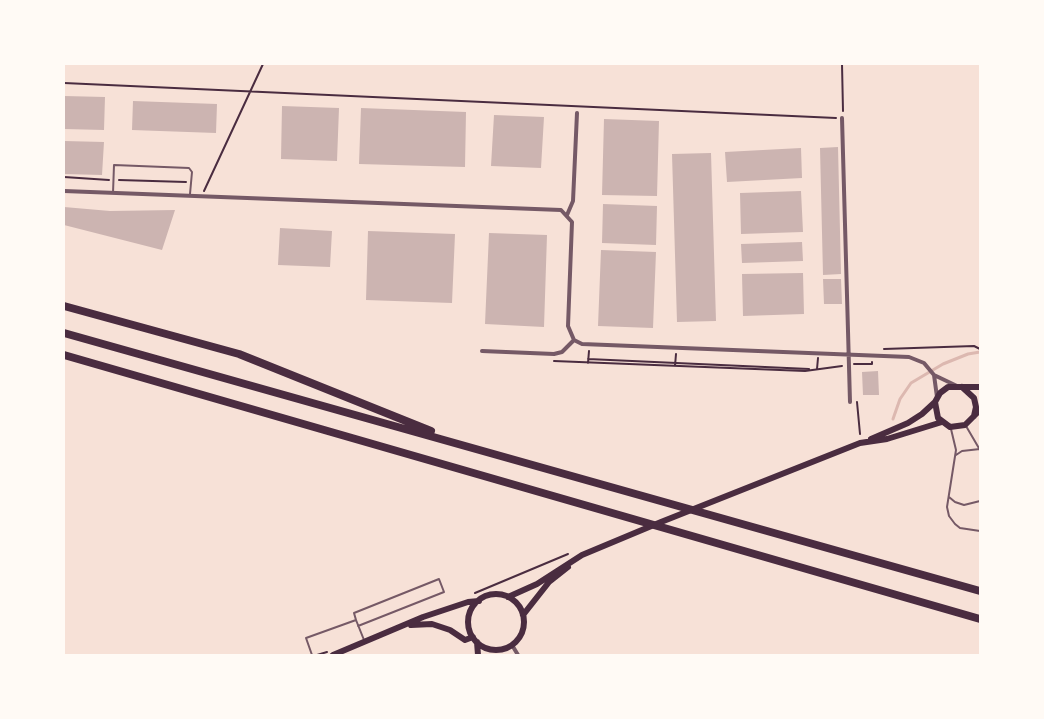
<!DOCTYPE html>
<style>
body{margin:0}
#map{position:relative;width:1044px;height:719px;overflow:hidden;background:#f7e1d7;font-family:"Golos Text",sans-serif}
canvas{display:block}
.frame{position:absolute;inset:0;border:65px solid #fffaf5;pointer-events:none}
</style>
<div id="map">
<canvas width="1044" height="719"></canvas>
<div class="frame"></div>
</div>
<script>
const g = document.querySelector('canvas').getContext('2d');
g.lineJoin = 'round';
function shape(rows) {
  const path = new Path2D();
  for (const r of rows) {
    if (r.length === 3) {
      path.moveTo(r[0] + r[2], r[1]);
      path.arc(r[0], r[1], r[2], 0, 2 * Math.PI);
      continue;
    }
    path.moveTo(r[0], r[1]);
    for (let i = 2; i < r.length; i += 2) path.lineTo(r[i], r[i + 1]);
  }
  return path;
}
function strokePath(path, color, width, dash) {
  g.strokeStyle = color;
  g.lineWidth = width;
  g.lineCap = dash ? 'butt' : 'round';
  g.setLineDash(dash || []);
  g.stroke(path);
}
function paint(path, color) {
  g.fillStyle = color;
  g.fill(path, 'evenodd');
}
strokePath(shape([
 [893,419,900,399,911,383,943,364,968,354,980,352]
]), '#dcb8b0', 3);
paint(shape([
 [64,96,105,97,104,130,64,129],
 [133,101,217,104,216,133,132,130],
 [282,106,339,108,337,161,281,159],
 [361,108,466,112,465,167,359,164],
 [494,115,544,117,541,168,491,166],
 [604,119,659,121,657,196,602,195],
 [64,141,104,142,102,175,64,174],
 [838,147,841,274,823,275,820,148],
 [801,148,802,178,727,182,725,152],
 [711,153,716,321,677,322,672,154],
 [801,191,803,232,741,234,740,193],
 [603,204,657,206,656,245,602,243],
 [64,207,110,211,175,210,162,250,64,225],
 [280,228,332,231,330,267,278,265],
 [368,231,455,234,452,303,366,300],
 [489,233,547,235,544,327,485,324],
 [802,242,803,261,742,263,741,244],
 [601,250,656,252,653,328,598,326],
 [803,273,804,314,743,316,742,274],
 [823,279,841,279,842,304,824,304],
 [878,371,879,395,863,395,862,372]
]), '#ccb4b1');
strokePath(shape([
 [842,64,843,111],
 [64,83,836,118],
 [64,177,109,180],
 [119,180,186,182],
 [204,191,263,64],
 [884,349,974,346,980,349],
 [588,359,809,369],
 [554,361,805,371,842,366],
 [588,363,589,351],
 [854,364,872,364,872,362],
 [675,366,676,354],
 [817,369,818,358],
 [857,402,860,434],
 [475,593,568,554],
 [317,655,327,652]
]), '#4a2c40', 2);
strokePath(shape([
 [113,193,114,165,189,168,192,172,190,194],
 [966,426,980,450],
 [951,429,956,450,947,507,949,516,955,524,960,528,980,531],
 [956,455,962,451,980,449],
 [949,497,955,502,964,505,980,501],
 [356,620,354,613,439,579,444,592,358,626],
 [312,655,306,638,356,620,364,640]
]), '#755966', 2);
strokePath(shape([
 [842,118,850,402],
 [64,191,561,210,572,222,568,326,574,340,582,344,909,357,924,363,934,375,957,386],
 [567,215,573,201,577,113],
 [482,351,554,354,562,352,574,340],
 [934,375,937,397],
 [512,645,518,655]
]), '#755966', 4);
strokePath(shape([
 [962,387,974,398,976,407,974,416],
 [935,402,938,418,950,427,965,425,980,410],
 [871,439,908,423,922,414,935,402,940,393,948,387,980,387],
 [496,622,28],
 [508,597,537,584,582,555,661,522,860,443,887,439,942,422],
 [523,615,549,582,568,567],
 [411,625,432,624,450,630,465,640,473,637],
 [477,642,478,655],
 [333,655,423,617,468,602,479,601]
]), '#4a2c40', 6);
strokePath(shape([
 [64,306,239,354,431,431],
 [64,333,980,591],
 [64,355,980,619]
]), '#4a2c40', 8);
</script>
